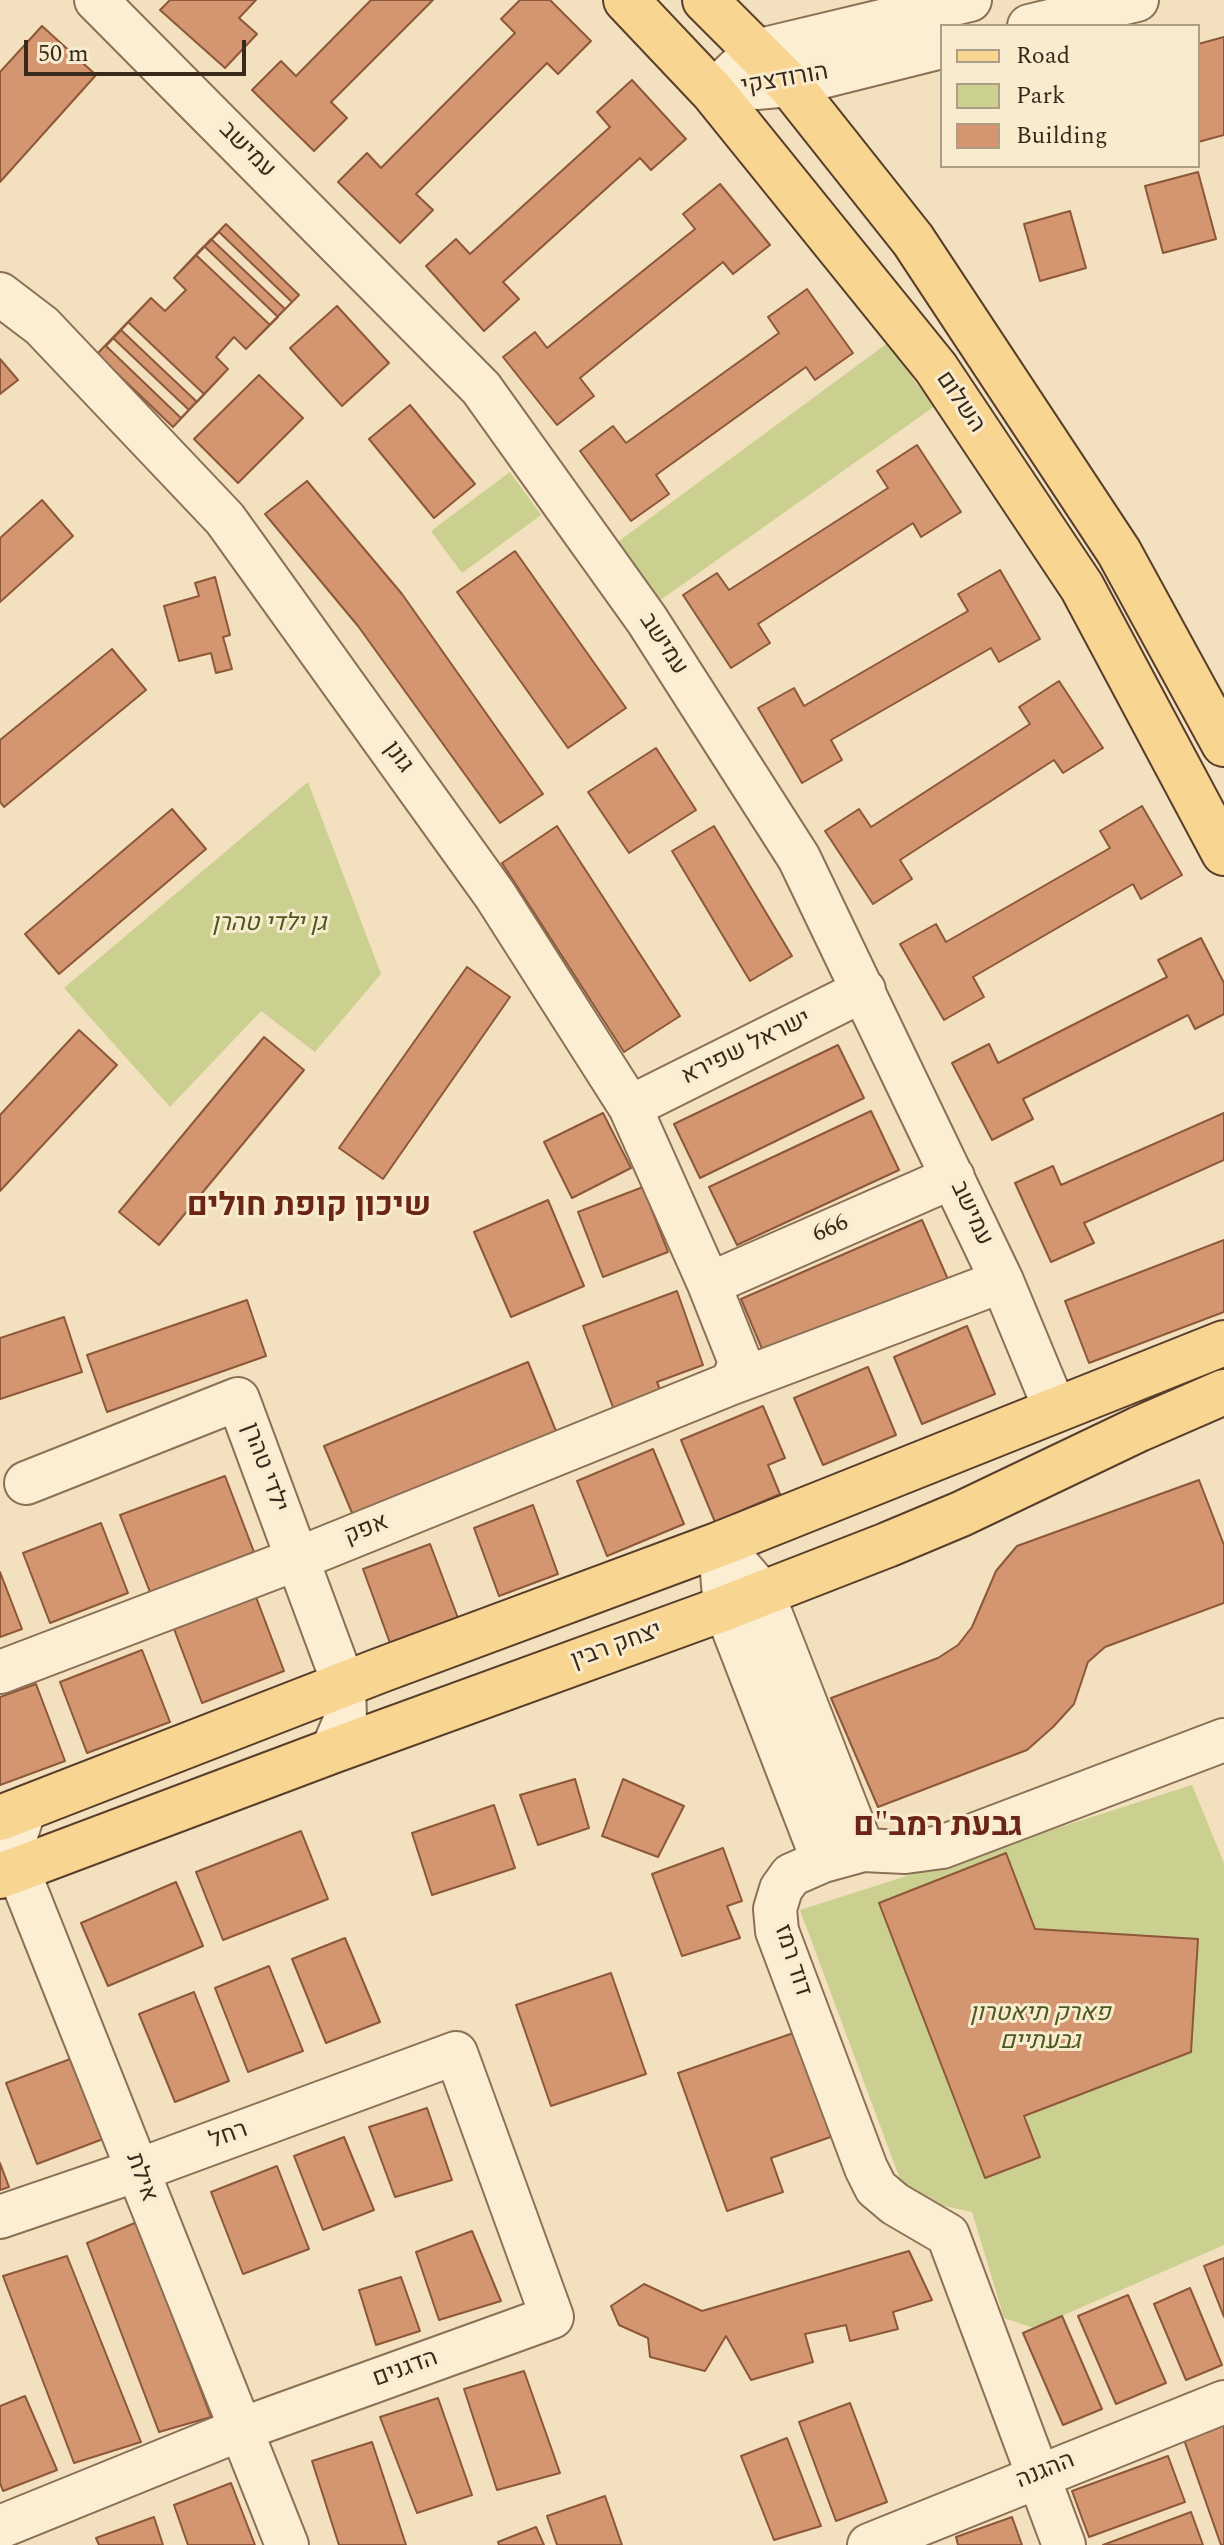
<!DOCTYPE html>
<meta charset="utf-8">
<style>
body{margin:0}
#map{position:relative;width:1224px;height:2545px;overflow:hidden;background:#f2e0be;font-family:Spectral,serif}
canvas{display:block}
.legend{position:absolute;left:940px;top:24px;width:260px;height:144px;box-sizing:border-box;background:#f8ebce;border:2px solid #ac9d86;margin:0;padding:10px 14px;list-style:none;font-size:24px;color:#39291b}
.legend li{display:flex;align-items:center;gap:16px;height:40px}
.legend b{width:40px;border:2px solid #ac9d86}
.scale{position:absolute;left:24px;top:40px;width:222px;height:36px;box-sizing:border-box;border:4px solid #39291b;border-top:0;padding-left:10px;font-size:24px;line-height:28px;white-space:nowrap;color:#39291b;-webkit-text-stroke:6px #f8ebce;paint-order:stroke}
</style>
<div id="map">
<canvas width="1224" height="2545"></canvas>
<ul class="legend">
<li><b style="height:10px;background:#f9d592"></b>Road</li>
<li><b style="height:22px;background:#cbd091"></b>Park</li>
<li><b style="height:22px;background:#d39671"></b>Building</li>
</ul>
<div class="scale">50 m</div>
</div>
<script>
const g = document.querySelector('canvas').getContext('2d');
g.lineJoin = 'round';
function paint(path, color) {
  g.fillStyle = color;
  g.fill(path, 'evenodd');
}
function shape(rows) {
  const path = new Path2D();
  for (const r of rows) {
    path.moveTo(r[0], r[1]);
    for (let i = 2; i < r.length; i += 2) path.lineTo(r[i], r[i + 1]);
  }
  return path;
}
function strokePath(path, color, width, dash) {
  g.strokeStyle = color;
  g.lineWidth = width;
  g.lineCap = dash ? 'butt' : 'round';
  g.setLineDash(dash || []);
  g.stroke(path);
}
function write(font, color, halo, rows, align = 'center') {
  g.font = font + ' Spectral,Heebo,serif';
  g.lineWidth = 6;
  g.setLineDash([]);
  g.textBaseline = 'middle';
  g.strokeStyle = halo;
  g.fillStyle = color;
  for (const [text, x, y, turn = 0] of rows) {
    g.save();
    g.translate(x, y);
    g.rotate((+turn || 0) * Math.PI / 180);
    g.textAlign = isNaN(turn) ? turn : align;
    if (halo) g.strokeText(text, 0, 0);
    g.fillText(text, 0, 0);
    g.restore();
  }
}
paint(shape([
 [889,342,915,382,935,406,642,613,600,555],
 [510,472,541,515,462,573,431,531],
 [308,782,381,974,315,1052,261,1011,170,1107,64,988],
 [1192,1785,1224,1863,1224,2245,1034,2328,1004,2318,972,2212,907,2198,800,1910]
]), '#cbd091');
const building = shape([
 [170,0,256,0,239,18,257,34,225,68,160,10,170,0],
 [371,0,433,0,331,102,347,118,314,151,252,90,281,61,296,76,371,0],
 [520,0,550,0,591,41,558,74,547,63,416,194,433,210,400,243,338,182,367,153,381,168,515,33,501,19,520,0],
 [42,26,96,75,0,182,0,72,42,26],
 [1224,37,1224,135,1198,142,1198,44,1224,37],
 [632,80,686,139,651,170,640,158,503,282,519,299,484,331,426,266,456,239,470,254,610,127,597,112,632,80],
 [1198,172,1216,239,1163,253,1145,186,1198,172],
 [720,184,770,245,733,274,723,262,580,378,594,396,557,425,503,357,535,332,547,348,695,229,683,214,720,184],
 [1070,211,1086,268,1040,281,1024,224,1070,211],
 [226,224,299,295,246,349,234,337,216,357,228,369,173,427,97,354,151,298,165,311,186,290,174,278,226,224],
 [219,232,292,302,246,349,234,337,216,357,228,369,181,418,106,346,151,298,165,311,186,290,174,278,219,232],
 [211,239,285,309,246,349,234,337,216,357,228,369,189,410,113,338,151,298,165,311,186,290,174,278,211,239],
 [204,246,278,317,246,349,234,337,216,357,228,369,197,402,121,330,151,298,165,311,186,290,174,278,204,246],
 [196,255,270,325,246,349,234,337,216,357,228,369,204,394,128,322,151,298,165,311,186,290,174,278,196,255],
 [807,289,853,353,815,380,806,367,656,475,669,494,631,521,580,451,613,426,626,443,779,333,768,317,807,289],
 [337,306,389,363,342,406,290,348,337,306],
 [0,359,18,380,0,394,0,359],
 [259,375,303,418,238,483,194,439,259,375],
 [410,405,475,484,434,518,369,439,410,405],
 [917,445,961,512,921,537,913,523,758,624,770,643,731,668,683,595,717,573,729,590,888,488,877,471,917,445],
 [307,481,402,594,543,794,500,823,358,626,265,514,307,481],
 [42,500,73,536,0,602,0,538,42,500],
 [515,551,626,708,568,748,457,592,515,551],
 [1000,570,1040,639,999,662,991,648,831,740,842,760,802,783,758,708,794,688,804,706,968,611,958,594,1000,570],
 [215,577,230,635,223,637,232,669,216,673,211,653,179,661,164,606,199,596,195,583,215,577],
 [112,649,146,690,4,807,0,802,0,740,112,649],
 [1059,681,1103,748,1063,773,1054,760,900,860,912,879,873,904,825,831,859,809,871,827,1030,724,1019,707,1059,681],
 [656,748,696,810,629,853,588,792,656,748],
 [1142,806,1182,875,1141,899,1133,884,973,977,984,997,944,1020,900,944,936,924,946,942,1110,848,1100,831,1142,806],
 [172,809,206,849,59,974,25,934,172,809],
 [557,826,680,1016,624,1052,502,863,557,826],
 [714,826,792,956,750,981,672,851,714,826],
 [1201,938,1224,983,1224,1014,1195,1029,1188,1015,1023,1099,1033,1119,992,1140,952,1063,989,1044,998,1063,1167,977,1158,960,1201,938],
 [467,967,510,997,383,1179,339,1148,467,967],
 [79,1030,117,1065,0,1191,0,1115,79,1030],
 [264,1037,304,1070,159,1245,119,1212,264,1037],
 [838,1045,864,1098,700,1178,674,1124,838,1045],
 [871,1111,899,1170,737,1245,709,1187,871,1111],
 [603,1113,631,1168,572,1198,544,1142,603,1113],
 [1224,1113,1224,1160,1084,1223,1094,1243,1051,1262,1015,1183,1053,1166,1061,1185,1224,1113],
 [643,1187,668,1252,603,1277,578,1212,643,1187],
 [548,1200,584,1286,511,1317,474,1232,548,1200],
 [922,1220,950,1284,768,1363,741,1299,922,1220],
 [1224,1240,1224,1312,1089,1363,1065,1301,1224,1240],
 [677,1291,703,1365,657,1382,666,1404,618,1421,583,1326,677,1291],
 [247,1300,266,1356,107,1412,87,1355,247,1300],
 [64,1317,82,1372,0,1399,0,1338,64,1317],
 [967,1326,995,1394,922,1424,894,1357,967,1326],
 [528,1362,558,1436,355,1520,324,1446,528,1362],
 [868,1367,896,1435,823,1465,794,1398,868,1367],
 [763,1406,785,1458,768,1465,780,1494,715,1522,681,1440,763,1406],
 [653,1449,684,1524,607,1556,577,1481,653,1449],
 [225,1476,254,1552,150,1592,120,1515,225,1476],
 [1199,1480,1224,1545,1224,1603,1105,1647,1088,1662,1074,1704,1053,1727,1027,1750,878,1807,831,1698,938,1658,958,1645,972,1627,996,1571,1017,1546,1199,1480],
 [533,1505,558,1574,499,1596,474,1528,533,1505],
 [101,1523,128,1593,50,1623,23,1553,101,1523],
 [430,1544,458,1618,390,1643,363,1569,430,1544],
 [0,1572,22,1629,0,1637,0,1572],
 [256,1597,284,1671,202,1703,174,1629,256,1597],
 [142,1650,170,1722,87,1753,60,1682,142,1650],
 [36,1684,65,1761,0,1785,0,1697,36,1684],
 [575,1779,589,1828,538,1845,520,1795,575,1779],
 [623,1779,684,1806,658,1857,602,1836,623,1779],
 [494,1805,515,1868,432,1895,412,1833,494,1805],
 [301,1831,328,1899,223,1940,196,1872,301,1831],
 [723,1848,742,1901,727,1906,740,1938,682,1956,652,1874,723,1848],
 [1006,1853,1035,1929,1198,1939,1191,2052,1024,2116,1040,2157,985,2178,879,1903,1006,1853],
 [176,1882,203,1946,108,1986,81,1923,176,1882],
 [345,1938,380,2022,326,2043,292,1959,345,1938],
 [269,1966,303,2051,248,2072,215,1988,269,1966],
 [611,1973,646,2074,551,2106,516,2005,611,1973],
 [194,1992,229,2081,175,2102,139,2014,194,1992],
 [802,2030,839,2134,771,2158,783,2192,727,2211,678,2073,802,2030],
 [73,2058,103,2139,37,2164,6,2083,73,2058],
 [427,2108,452,2180,395,2197,369,2127,427,2108],
 [344,2137,374,2210,323,2230,294,2156,344,2137],
 [0,2163,9,2187,0,2190,0,2163],
 [277,2166,309,2249,243,2274,211,2192,277,2166],
 [137,2222,211,2417,159,2432,87,2243,137,2222],
 [472,2231,501,2301,439,2320,416,2252,472,2231],
 [909,2251,932,2300,893,2312,898,2329,850,2341,846,2325,805,2334,813,2362,751,2380,726,2336,705,2371,650,2357,648,2338,619,2325,611,2306,644,2284,702,2311,909,2251],
 [67,2256,141,2442,74,2463,3,2276,67,2256],
 [1224,2258,1224,2317,1204,2266,1224,2258],
 [401,2277,420,2331,376,2345,359,2290,401,2277],
 [1190,2288,1222,2365,1186,2380,1154,2304,1190,2288],
 [1128,2295,1166,2383,1116,2404,1078,2316,1128,2295],
 [1062,2316,1102,2409,1063,2425,1023,2333,1062,2316],
 [524,2371,560,2473,497,2490,464,2389,524,2371],
 [25,2396,57,2470,3,2491,0,2483,0,2406,25,2396],
 [438,2398,472,2495,417,2513,380,2417,438,2398],
 [850,2403,887,2502,836,2521,799,2422,850,2403],
 [1224,2419,1224,2545,1221,2545,1182,2434,1224,2419],
 [787,2438,821,2526,774,2540,741,2456,787,2438],
 [372,2442,406,2545,339,2545,312,2461,372,2442],
 [1168,2456,1185,2502,1089,2537,1072,2491,1168,2456],
 [231,2483,255,2545,188,2545,174,2505,231,2483],
 [605,2496,622,2545,557,2545,547,2516,605,2496],
 [1191,2512,1203,2545,1103,2545,1191,2512],
 [154,2517,163,2545,99,2545,96,2538,154,2517],
 [1012,2517,1022,2545,958,2545,956,2537,1012,2517],
 [536,2527,544,2545,499,2545,498,2542,536,2527]
]);
paint(building, '#d39671');
strokePath(building, '#8d5739', 2);
const minor = shape([
 [96,0,481,388,647,620,799,858,1002,1281,1055,1409],
 [1029,26,1137,0],
 [756,88,790,85,942,47],
 [713,92,756,51,970,0],
 [0,294,42,326,225,519,495,895,630,1107,709,1284,740,1362,732,1383,297,1559,0,1672],
 [630,1107,864,990],
 [709,1284,953,1177],
 [732,1383,1002,1281],
 [26,1483,238,1399,344,1685,345,1720,332,1751],
 [720,1544,763,1594,863,1850],
 [722,1573,725,1608,823,1861],
 [25,1808,15,1838,18,1870,287,2545],
 [0,2217,155,2164,456,2053,552,2317,239,2430,0,2527],
 [869,2545,1224,2402],
 [1064,2545,948,2235,895,2204,876,2188,866,2168,777,1931,775,1909,781,1889,791,1875,823,1861,863,1850,905,1852,942,1847,1224,1740]
]);
const major = shape([
 [626,0,713,92,936,368,1082,587,1224,853],
 [705,0,790,85,913,240,1119,552,1224,744],
 [0,1818,381,1670,720,1544,1224,1343],
 [0,1876,332,1751,725,1608,887,1545,961,1514,1139,1429,1224,1392]
]);
strokePath(minor, '#8b7055', 46);
strokePath(major, '#583e2a', 48);
strokePath(minor, '#fceed2', 42);
strokePath(major, '#f9d592', 44);
write('24px', '#39291b', '#f8ebce', [
 ["הורודצקי",785,81,-10],
 ["עמישב",246,151,45],
 ["השלום",959,403,56],
 ["עמישב",662,645,57],
 ["גונן",397,758,54],
 ["ישראל שפירא",747,1049,-26],
 ["עמישב",970,1214,65],
 ["666",831,1230,-24],
 ["ילדי טהרן",263,1468,70],
 ["אפק",367,1531,-22],
 ["יצחק רבין",617,1647,-20],
 ["דוד רמז",791,1961,72],
 ["רחל",229,2137,-20],
 ["אילת",140,2178,70],
 ["הדגנים",406,2370,-20],
 ["ההגנה",1046,2472,-22]
]);
write('italic 24px', '#4c5820', '#f8ebce', [
 ["גן ילדי טהרן",269,925],
 ["פארק תיאטרון",1040,2015],
 ["גבעתיים",1040,2043]
]);
write('bold 32px', '#6a2517', '#f8ebce', [
 ["שיכון קופת חולים",309,1209],
 ["גבעת רמב\"ם",938,1829]
]);
</script>
